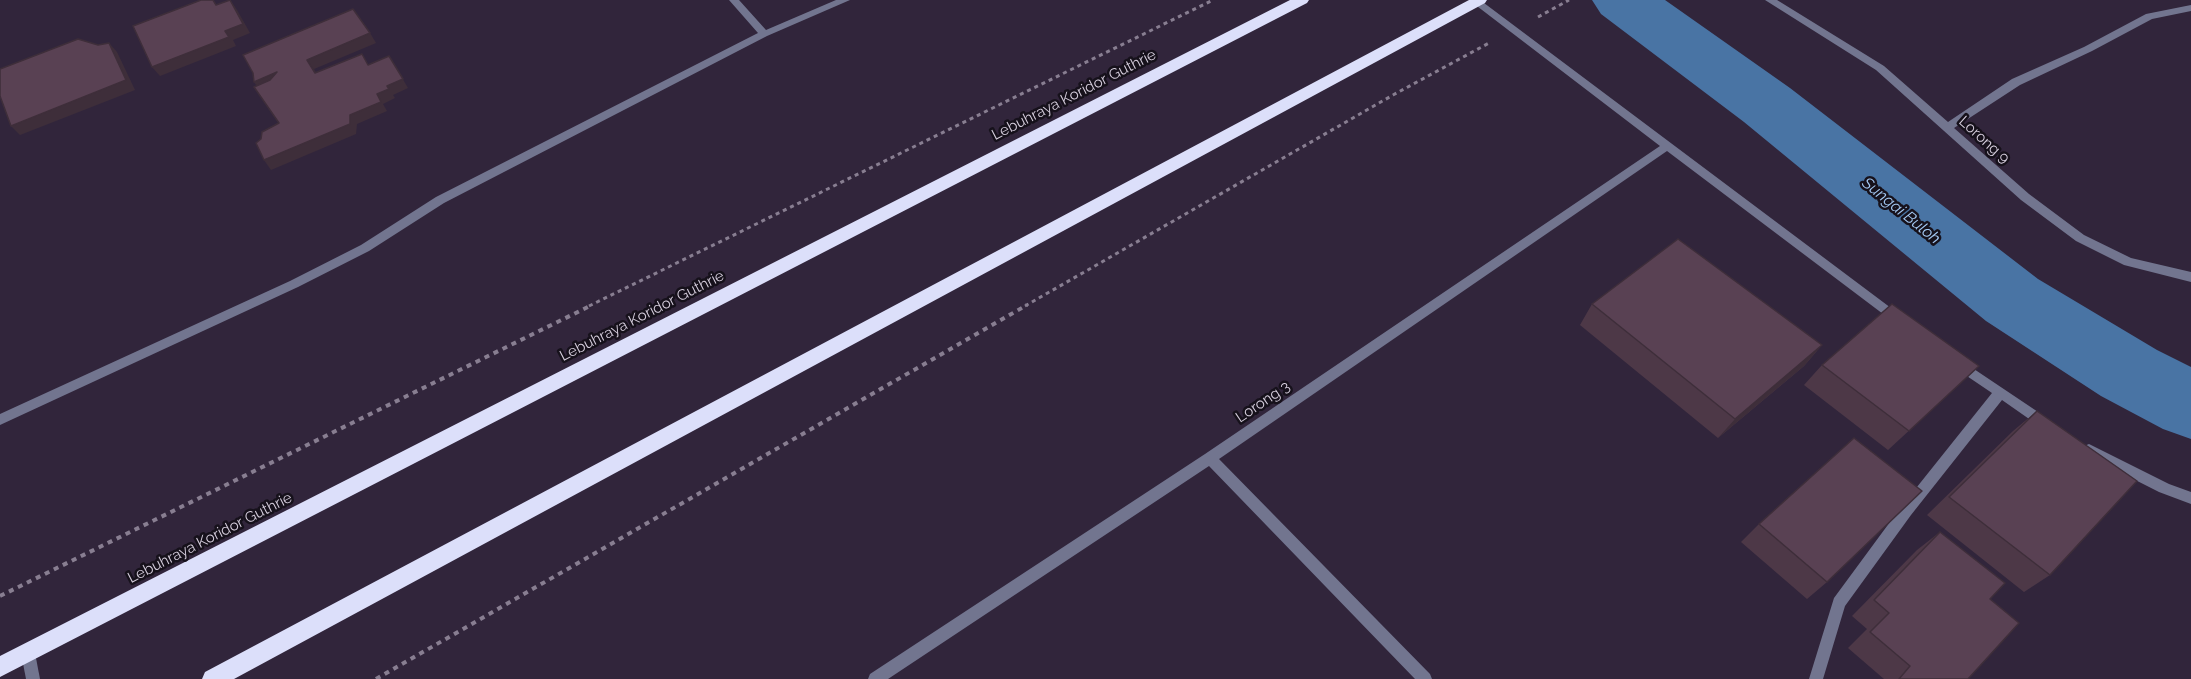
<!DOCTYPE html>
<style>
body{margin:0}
canvas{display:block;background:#31253b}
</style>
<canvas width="2191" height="679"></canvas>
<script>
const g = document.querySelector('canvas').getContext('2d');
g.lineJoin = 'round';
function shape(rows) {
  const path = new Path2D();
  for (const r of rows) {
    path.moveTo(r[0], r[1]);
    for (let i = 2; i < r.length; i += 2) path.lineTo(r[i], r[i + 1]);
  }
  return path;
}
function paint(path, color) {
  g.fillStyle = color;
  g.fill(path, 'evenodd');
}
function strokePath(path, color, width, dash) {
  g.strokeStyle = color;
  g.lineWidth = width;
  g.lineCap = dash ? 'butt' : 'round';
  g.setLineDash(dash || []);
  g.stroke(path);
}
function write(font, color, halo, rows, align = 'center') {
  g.font = font + ' Raleway,sans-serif';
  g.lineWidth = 5;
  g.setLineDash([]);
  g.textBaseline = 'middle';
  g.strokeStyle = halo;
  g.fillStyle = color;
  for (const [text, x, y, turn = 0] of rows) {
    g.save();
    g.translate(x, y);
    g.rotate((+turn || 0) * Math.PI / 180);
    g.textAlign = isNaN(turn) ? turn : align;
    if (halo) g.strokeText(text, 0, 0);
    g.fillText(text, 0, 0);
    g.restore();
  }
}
paint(shape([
 [1592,0,1665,0,1790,88,2038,279,2157,350,2191,367,2191,439,2163,429,2101,396,1986,321,1744,122,1601,14,1592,0]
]), '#4974a4');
strokePath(shape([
 [1538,17,1569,0],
 [589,306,1213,0],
 [1025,306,1393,95,1489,43]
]), '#887e91', 3, [4, 4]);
strokePath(shape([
 [0,596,592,305],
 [376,679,1027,305]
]), '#887e91', 4, [5, 5]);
paint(shape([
 [28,646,33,648,35,653,40,679,26,679,21,653,23,648,28,646]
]), '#72758f');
paint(shape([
 [729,0,739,0,766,30,836,0,850,0,767,36,444,203,369,251,298,287,0,425,0,414,290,281,361,245,436,197,758,33,729,0],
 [1469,0,1480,0,1903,317,1905,320,1903,323,1895,323,1667,151,1219,459,1430,674,1432,679,1415,679,1209,466,888,679,868,679,870,674,1205,454,1660,146,1469,0],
 [1765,0,1777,0,1884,66,1948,122,2012,79,2084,47,2146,14,2191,5,2191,11,2152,19,2092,51,2020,85,1954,128,2029,194,2084,235,2131,258,2191,272,2191,282,2124,265,2076,241,2021,200,1876,70,1765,0],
 [1959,359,2050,420,2052,424,2050,428,2046,429,2042,428,2002,400,1911,515,1845,606,1823,679,1809,679,1834,598,1901,507,1992,393,1955,368,1953,364,1955,360,1959,359],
 [2089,444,2169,484,2191,492,2191,504,2159,492,2084,454,2083,450,2084,446,2089,444]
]), '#72758f');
paint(shape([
 [1290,0,1309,0,1307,3,0,677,0,656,1290,0],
 [1469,0,1487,0,1485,3,234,679,202,679,205,672,1469,0]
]), '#dcdffa');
paint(shape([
 [1592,304,1822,345,1804,366,1718,438,1580,325],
 [1822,365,1979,366,1888,450,1804,385],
 [2037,411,2050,575,2024,592,1927,515,2013,431],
 [1759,524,1827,582,1807,599,1741,542],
 [1940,532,1990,599,1968,679,1884,679,1848,648,1867,629,1852,616,1917,550]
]), '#4d3847');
paint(shape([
 [230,0,237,10,250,33,233,40,236,46,160,76,152,67,225,31],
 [370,33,376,43,314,69,322,82,307,60],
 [109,43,117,52,135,90,20,135,11,126],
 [389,56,408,88,393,95,395,98,383,104,387,111,357,124,356,134,271,170,264,160,350,115,387,86],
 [277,72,261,92,254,82],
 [1822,345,1804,366,1718,438,1735,419]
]), '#3e2e3a');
const building = shape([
 [201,0,213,0,216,5,230,0,243,24,225,31,229,37,152,67,133,26,201,0],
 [353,9,370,33,307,60,315,73,362,54,368,65,389,56,403,79,387,86,389,89,377,94,381,102,350,115,350,124,264,160,256,143,261,139,262,132,279,123,254,87,270,80,277,72,254,82,253,73,243,55,353,9],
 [78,39,98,45,109,43,126,80,11,126,0,96,0,69,78,39],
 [1678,239,1822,345,1735,419,1592,304,1678,239],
 [1892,304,1979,366,1909,431,1822,365,1892,304],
 [2037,411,2137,481,2050,575,1949,497,2037,411],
 [1854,438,1922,491,1827,582,1759,524,1854,438],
 [1940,532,2005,583,1990,599,2019,623,1968,679,1899,679,1910,666,1870,632,1889,613,1874,600,1940,532]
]);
paint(building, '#594153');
strokePath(building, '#3e2e3a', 1.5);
write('15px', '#d6cedd', '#16111b', [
 ["Lebuhraya Koridor Guthrie",1074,95,-27],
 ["Lorong 9",1984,140,42],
 ["Lebuhraya Koridor Guthrie",642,316,-27],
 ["Lorong 3",1263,402,-34],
 ["Lebuhraya Koridor Guthrie",210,538,-27]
]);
write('italic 16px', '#a4c9f3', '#16111b', [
 ["Sungai Buloh",1901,211,39]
]);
</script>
